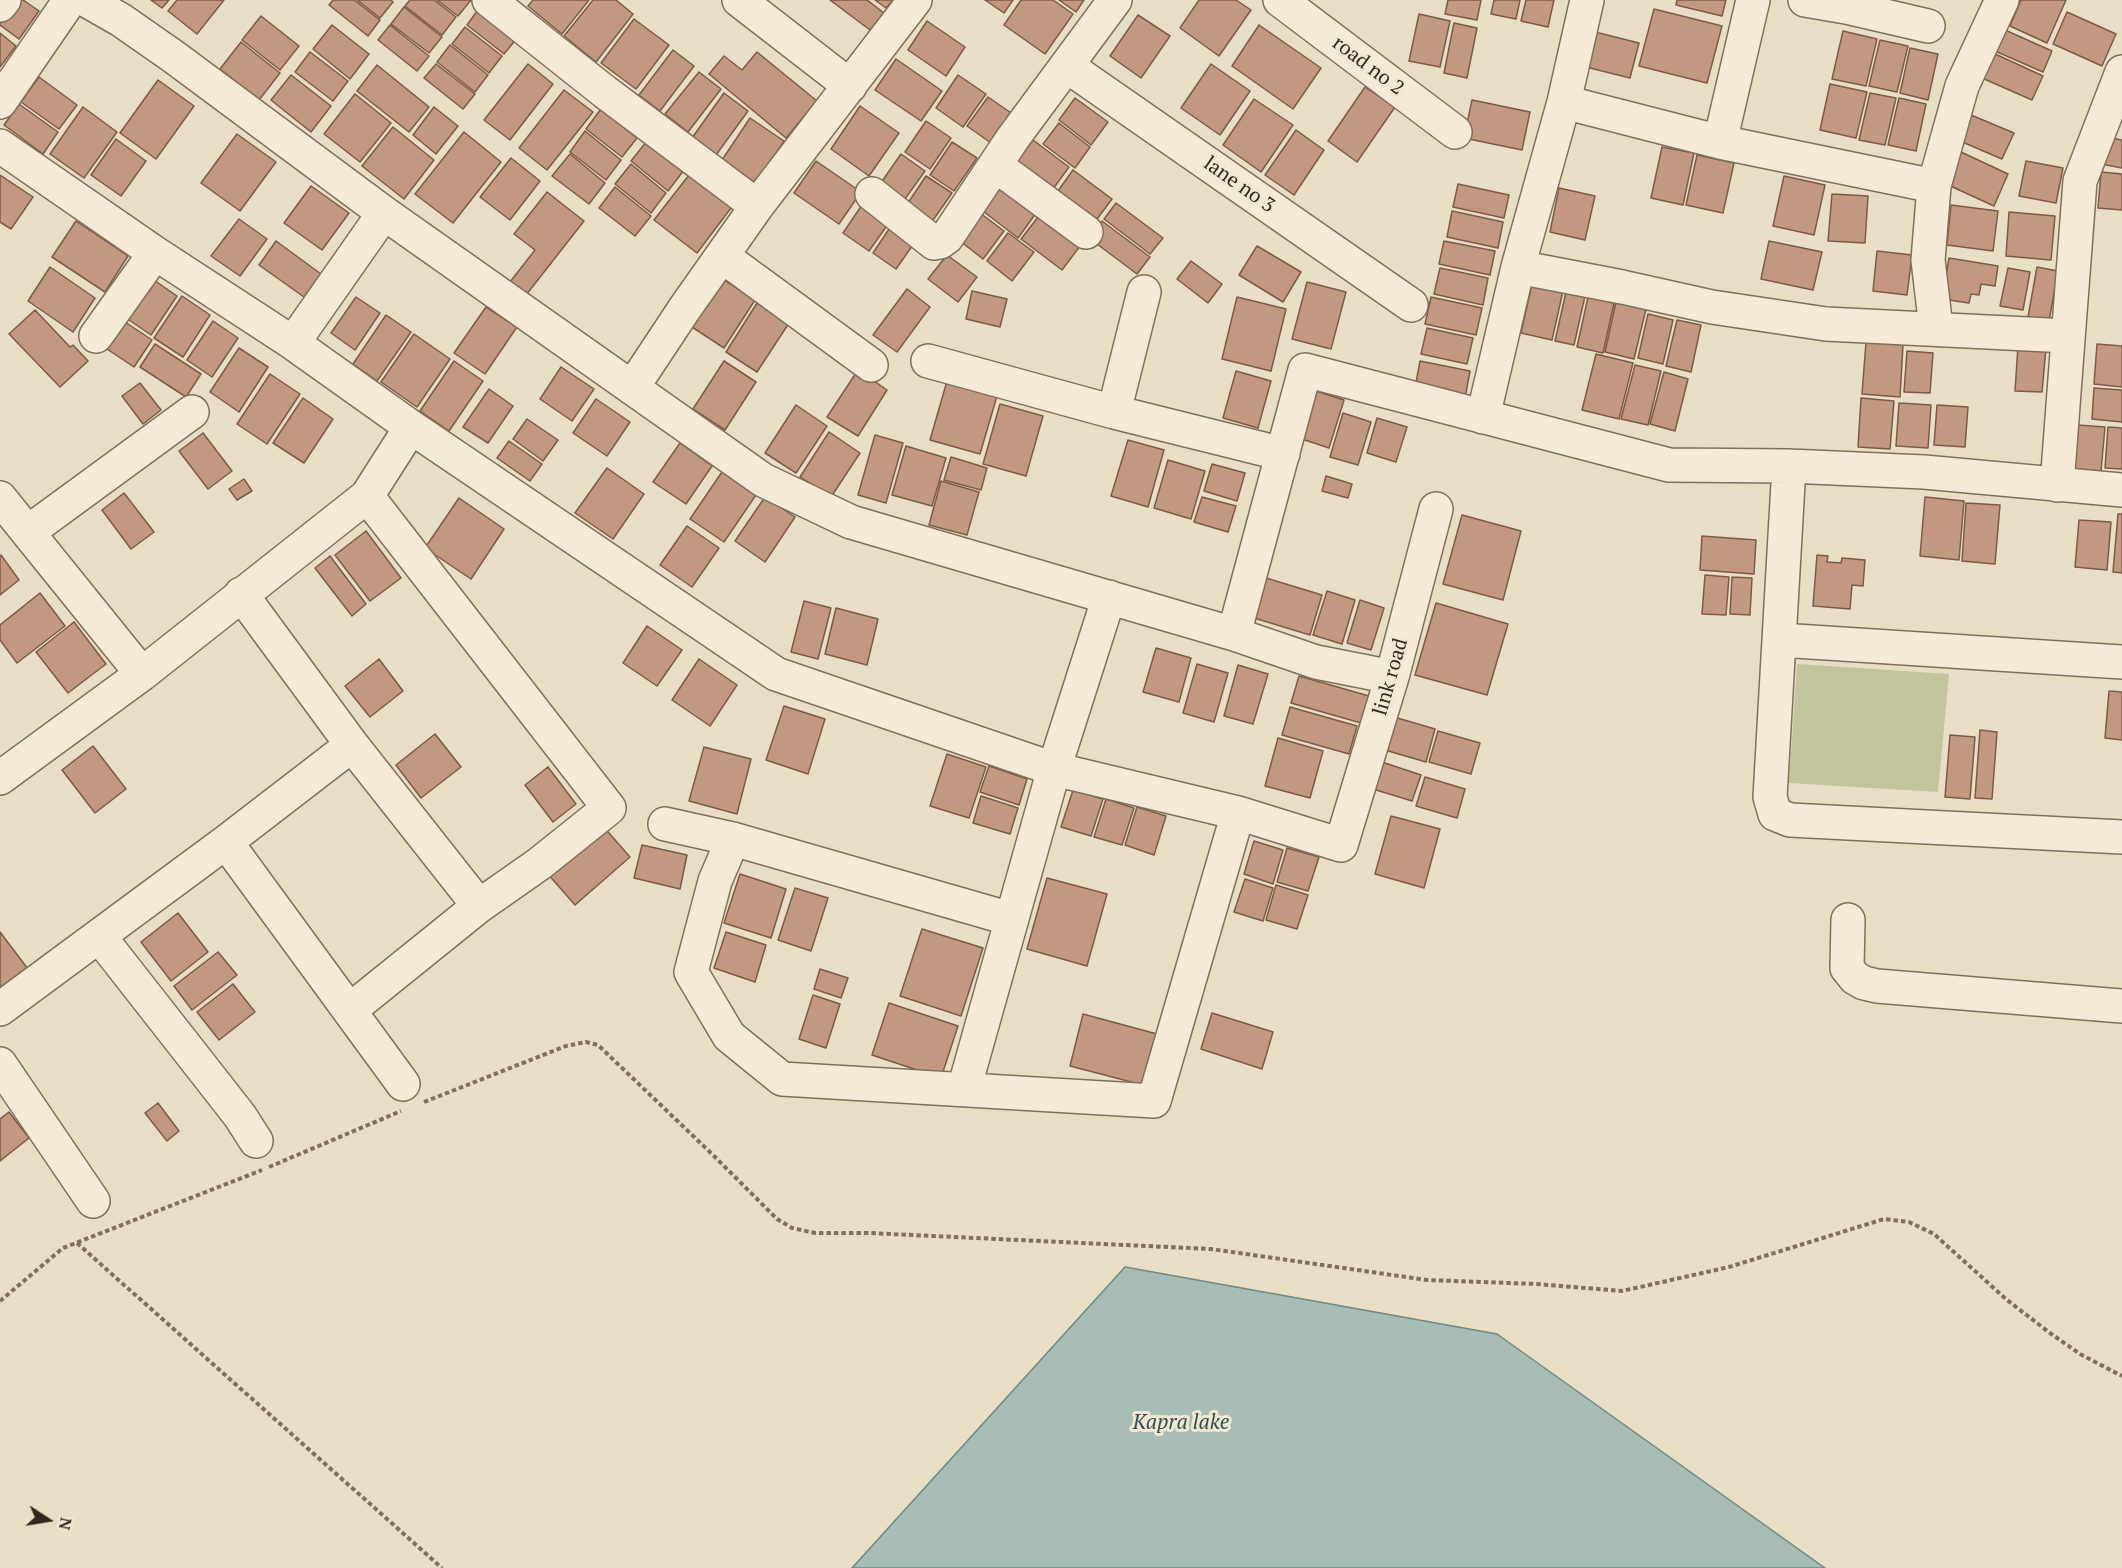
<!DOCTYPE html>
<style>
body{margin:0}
#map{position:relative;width:2122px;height:1568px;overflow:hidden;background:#e8ddc5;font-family:"PT Serif",serif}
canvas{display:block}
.north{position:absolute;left:18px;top:1490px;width:60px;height:60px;-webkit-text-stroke:4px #f1e7d4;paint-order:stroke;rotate:102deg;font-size:16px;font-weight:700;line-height:24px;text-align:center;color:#33281f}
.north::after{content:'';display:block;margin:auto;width:21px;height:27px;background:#33281f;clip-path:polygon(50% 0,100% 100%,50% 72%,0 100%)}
</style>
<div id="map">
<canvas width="2122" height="1568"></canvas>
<div class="north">N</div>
</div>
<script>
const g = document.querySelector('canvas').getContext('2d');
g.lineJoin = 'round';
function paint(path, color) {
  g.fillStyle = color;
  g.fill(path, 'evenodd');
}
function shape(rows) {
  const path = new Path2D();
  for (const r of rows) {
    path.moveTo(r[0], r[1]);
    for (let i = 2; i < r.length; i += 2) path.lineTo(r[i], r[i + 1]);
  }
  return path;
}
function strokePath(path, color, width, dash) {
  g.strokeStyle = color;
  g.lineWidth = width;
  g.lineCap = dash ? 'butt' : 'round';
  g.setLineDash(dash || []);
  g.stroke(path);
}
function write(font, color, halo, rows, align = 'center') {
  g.font = font + ' "PT Serif",serif';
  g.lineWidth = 6;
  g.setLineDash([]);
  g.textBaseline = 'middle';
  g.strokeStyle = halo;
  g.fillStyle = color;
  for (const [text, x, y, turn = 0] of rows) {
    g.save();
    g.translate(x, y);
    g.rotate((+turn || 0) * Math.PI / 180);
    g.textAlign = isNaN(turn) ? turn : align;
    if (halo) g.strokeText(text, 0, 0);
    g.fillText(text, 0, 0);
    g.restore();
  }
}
paint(shape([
 [1797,664,1949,674,1938,792,1789,783]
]), '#c2c59b');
const water = shape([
 [1125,1267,1497,1334,1825,1568,852,1568,1125,1267]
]);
paint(water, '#a6bcb5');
strokePath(water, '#6e8982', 1.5);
const building = shape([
 [15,0,23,0,39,11,19,39,0,25,0,21,15,0],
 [151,0,169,0,162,8,151,0],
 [177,0,224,0,197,34,168,11,177,0],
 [333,0,354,0,380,20,368,36,329,5,333,0],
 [357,0,391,0,393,2,380,18,357,0],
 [410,0,434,0,456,17,442,35,405,6,410,0],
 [437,0,471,0,458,16,437,0],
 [533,0,589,0,562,34,528,6,533,0],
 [593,0,616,0,633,14,596,62,564,36,593,0],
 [830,0,867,0,884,13,870,30,830,0],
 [875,0,893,0,886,8,875,0],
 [985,0,1013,0,1004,13,985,0],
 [1021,0,1053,0,1073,14,1045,54,1004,25,1021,0],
 [1059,0,1084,0,1076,12,1059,0],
 [1199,0,1236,0,1251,10,1219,56,1180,28,1199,0],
 [1448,0,1481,0,1477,20,1445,14,1448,0],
 [1494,0,1520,0,1516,19,1491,14,1494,0],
 [1526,0,1554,0,1548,27,1521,21,1526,0],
 [1677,0,1726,0,1722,16,1676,5,1677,0],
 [2021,0,2066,0,2047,43,2010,26,2021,0],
 [404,7,442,37,429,53,391,24,404,7],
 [480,7,518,37,504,54,467,25,480,7],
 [1654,9,1722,26,1707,83,1639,66,1654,9],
 [2067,12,2116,34,2102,66,2053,44,2067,12],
 [1419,14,1450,21,1440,67,1409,61,1419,14],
 [1138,15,1170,36,1141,78,1110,56,1138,15],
 [261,16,299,46,280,70,242,40,261,16],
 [634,19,669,45,636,89,601,63,634,19],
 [927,21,965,47,946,76,908,50,927,21],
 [1454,23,1477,28,1467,78,1444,73,1454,23],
 [332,25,369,54,350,79,313,49,332,25],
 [390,25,429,56,417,71,378,40,390,25],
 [1259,25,1321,68,1293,109,1232,66,1259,25],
 [465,27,502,56,489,73,452,44,465,27],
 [2005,30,2052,51,2043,72,1995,51,2005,30],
 [1591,31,1639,43,1630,78,1582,66,1591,31],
 [1843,31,1877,39,1866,86,1832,79,1843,31],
 [0,33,16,46,0,67,0,33],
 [1880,40,1908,46,1897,92,1869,86,1880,40],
 [241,42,280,73,259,100,220,69,241,42],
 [450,45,488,75,475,92,437,62,450,45],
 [1910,48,1938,54,1928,100,1900,93,1910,48],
 [673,50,694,66,660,111,639,95,673,50],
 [310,52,348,81,333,101,295,72,310,52],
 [757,52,817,101,786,138,709,74,724,56,742,70,757,52],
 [1993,53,2043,76,2032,100,1982,78,1993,53],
 [896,59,942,91,921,121,875,90,896,59],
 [436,64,475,94,463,109,424,78,436,64],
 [528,64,553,84,510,140,484,120,528,64],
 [1211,64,1250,91,1220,135,1181,108,1211,64],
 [377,65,429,107,409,132,357,91,377,65],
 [699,72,721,89,688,132,665,114,699,72],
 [291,75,331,106,311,132,271,100,291,75],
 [958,75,986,94,963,127,936,108,958,75],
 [39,77,77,105,59,129,21,102,39,77],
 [158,80,194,106,156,159,120,133,158,80],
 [1830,84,1867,92,1856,138,1820,130,1830,84],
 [1365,87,1395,107,1357,162,1328,141,1365,87],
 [564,90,593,112,547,170,519,148,564,90],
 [724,93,748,111,716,155,692,138,724,93],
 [1870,93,1896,98,1885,145,1859,140,1870,93],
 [355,94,391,123,360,162,324,134,355,94],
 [988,97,1011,113,991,143,967,126,988,97],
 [1075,98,1108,122,1091,145,1059,120,1075,98],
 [1899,98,1926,104,1916,151,1888,145,1899,98],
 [1254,99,1293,125,1261,172,1223,145,1254,99],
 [1472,100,1530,112,1522,150,1464,138,1472,100],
 [19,104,58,132,43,154,4,125,19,104],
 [860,106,899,133,869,176,831,149,860,106],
 [83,107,117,132,84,178,50,154,83,107],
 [434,107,458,126,436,154,413,135,434,107],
 [601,109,637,138,622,157,586,129,601,109],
 [1971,115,2014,133,2002,159,1960,141,1971,115],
 [750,118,784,141,756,183,722,160,750,118],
 [926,121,951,138,930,169,905,152,926,121],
 [1059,123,1090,147,1075,168,1043,144,1059,123],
 [393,127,434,160,404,199,362,166,393,127],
 [1296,130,1324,150,1294,195,1265,175,1296,130],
 [585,131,621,160,606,180,570,152,585,131],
 [464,132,501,162,453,223,415,194,464,132],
 [237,134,276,162,240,211,201,183,237,134],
 [2106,137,2122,140,2122,168,2101,164,2106,137],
 [116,139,146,161,121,196,91,175,116,139],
 [1033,140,1069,167,1050,193,1013,166,1033,140],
 [647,141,684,170,668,191,631,161,647,141],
 [952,142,977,158,954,191,930,175,952,142],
 [1662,147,1694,153,1683,205,1651,198,1662,147],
 [1961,152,2008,174,1994,206,1946,184,1961,152],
 [570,154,605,183,589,204,552,176,570,154],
 [901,154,925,171,902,203,878,187,901,154],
 [1697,155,1734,163,1723,213,1686,205,1697,155],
 [511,158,540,181,510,220,480,197,511,158],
 [816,161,861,192,839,224,794,193,816,161],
 [2026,161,2063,168,2056,203,2019,196,2026,161],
 [631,164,666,193,651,213,615,184,631,164],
 [1073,170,1112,199,1091,227,1053,198,1073,170],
 [2101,172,2122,174,2122,210,2098,208,2101,172],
 [0,175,33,197,11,229,0,222,0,175],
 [689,175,731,208,697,253,654,220,689,175],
 [926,176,952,193,931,223,906,206,926,176],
 [1784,176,1825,185,1814,235,1773,226,1784,176],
 [1000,180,1039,209,1018,238,979,208,1000,180],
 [1458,184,1509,195,1504,218,1453,207,1458,184],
 [311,186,349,213,322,250,284,223,311,186],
 [615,187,651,216,635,236,599,208,615,187],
 [1559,188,1595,196,1585,240,1550,232,1559,188],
 [547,192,584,221,526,295,510,282,535,250,514,234,547,192],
 [1832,194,1868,196,1865,243,1828,241,1832,194],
 [866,199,893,217,869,251,843,233,866,199],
 [1116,203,1163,238,1150,254,1104,219,1116,203],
 [1951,205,1998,211,1993,251,1947,245,1951,205],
 [976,210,1004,231,983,259,955,237,976,210],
 [1452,211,1503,222,1498,248,1447,237,1452,211],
 [1042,212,1083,242,1062,270,1021,239,1042,212],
 [2009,212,2055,216,2051,260,2006,256,2009,212],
 [239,219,267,239,240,276,211,256,239,219],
 [895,220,919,236,896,269,873,253,895,220],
 [76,221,128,256,105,292,52,257,76,221],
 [1102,221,1150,257,1137,274,1089,238,1102,221],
 [1008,233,1034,252,1012,281,987,261,1008,233],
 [276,241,321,274,304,297,259,265,276,241],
 [1444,241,1495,251,1490,275,1439,264,1444,241],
 [1769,241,1822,252,1813,290,1761,279,1769,241],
 [1257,246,1301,272,1283,302,1239,275,1257,246],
 [1877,251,1912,255,1907,295,1873,291,1877,251],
 [947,255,977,277,958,302,928,279,947,255],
 [1949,258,1998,266,1995,286,1981,284,1979,295,1971,294,1969,303,1942,299,1949,258],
 [1191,261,1222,284,1208,303,1177,279,1191,261],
 [50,267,95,298,73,332,28,301,50,267],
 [2037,267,2058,271,2049,321,2028,317,2037,267],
 [1440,268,1488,278,1483,305,1434,294,1440,268],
 [2008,268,2030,272,2023,310,2000,306,2008,268],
 [145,274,177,296,151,335,119,313,145,274],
 [723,279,755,300,724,348,692,327,723,279],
 [1307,282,1346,292,1331,349,1292,339,1307,282],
 [1532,284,1563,291,1552,340,1521,333,1532,284],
 [907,289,930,307,897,352,873,335,907,289],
 [972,291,1007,299,1000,327,966,319,972,291],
 [1566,292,1585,296,1574,345,1555,341,1566,292],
 [182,296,210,315,183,357,154,338,182,296],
 [356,297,380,313,355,350,331,333,356,297],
 [1237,297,1286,309,1271,371,1222,359,1237,297],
 [1431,297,1482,308,1476,335,1425,324,1431,297],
 [1588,297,1614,303,1603,353,1577,347,1588,297],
 [1616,302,1646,309,1634,359,1605,352,1616,302],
 [757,303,789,323,757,372,726,352,757,303],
 [486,307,517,327,485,374,454,353,486,307],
 [35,310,70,347,73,345,88,361,60,387,9,334,35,310],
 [1648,314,1673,320,1663,364,1638,358,1648,314],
 [386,315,411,332,377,381,353,364,386,315],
 [116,316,152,340,134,367,98,343,116,316],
 [1677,320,1701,325,1691,372,1666,366,1677,320],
 [213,321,238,338,212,377,187,360,213,321],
 [1427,328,1473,338,1467,364,1421,354,1427,328],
 [414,334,450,359,417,407,381,382,414,334],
 [1866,342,1903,345,1900,397,1862,394,1866,342],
 [155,344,201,374,186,397,140,367,155,344],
 [2097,344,2122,346,2122,387,2094,384,2097,344],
 [2018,346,2046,348,2042,392,2015,391,2018,346],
 [239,348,268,367,239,412,210,392,239,348],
 [1907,351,1933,353,1930,393,1904,392,1907,351],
 [1596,354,1633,363,1619,419,1582,410,1596,354],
 [454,361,483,381,449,431,420,411,454,361],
 [724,361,756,382,725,430,693,409,724,361],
 [1420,361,1470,371,1465,398,1415,388,1420,361],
 [1635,365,1661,371,1648,425,1621,419,1635,365],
 [561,367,594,389,572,421,540,399,561,367],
 [858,370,887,390,858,436,827,417,858,370],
 [1236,371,1271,381,1258,428,1223,418,1236,371],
 [1664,372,1688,379,1675,431,1650,424,1664,372],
 [270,374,300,394,267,444,237,424,270,374],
 [947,381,997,396,980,454,930,440,947,381],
 [140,383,161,410,143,424,122,396,140,383],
 [2094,388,2122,390,2122,422,2092,419,2094,388],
 [489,389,513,406,488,443,463,427,489,389],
 [1316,391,1344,400,1329,448,1302,439,1316,391],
 [303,398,333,419,304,463,273,443,303,398],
 [1861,398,1894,401,1890,449,1858,447,1861,398],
 [596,399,630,422,607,456,573,433,596,399],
 [1899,403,1931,405,1928,448,1896,446,1899,403],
 [1000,404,1043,416,1026,476,983,464,1000,404],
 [796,405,827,426,796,473,765,453,796,405],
 [1937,405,1968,407,1965,447,1934,445,1937,405],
 [1343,413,1371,422,1358,465,1330,457,1343,413],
 [1377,418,1407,427,1396,462,1367,453,1377,418],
 [527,419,558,440,543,461,513,439,527,419],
 [2078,425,2105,427,2101,471,2074,469,2078,425],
 [2108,427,2122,428,2122,469,2105,468,2108,427],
 [829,432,860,453,831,497,800,477,829,432],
 [203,433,232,471,208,489,179,451,203,433],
 [875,435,903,443,886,503,858,495,875,435],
 [1128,440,1164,450,1148,507,1111,496,1128,440],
 [509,441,542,464,530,481,497,458,509,441],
 [680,443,712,466,686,504,653,482,680,443],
 [906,446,946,458,932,506,892,495,906,446],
 [951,457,987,468,981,490,944,480,951,457],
 [1168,460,1205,471,1191,519,1154,508,1168,460],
 [1212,464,1245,473,1237,501,1204,491,1212,464],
 [607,468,644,494,613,539,575,513,607,468],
 [724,469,758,492,724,542,690,519,724,469],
 [1326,476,1352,484,1348,498,1322,491,1326,476],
 [244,479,252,491,237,500,229,489,244,479],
 [941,481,979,492,967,535,929,525,941,481],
 [124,493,154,532,131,549,102,510,124,493],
 [765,497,795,517,765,562,735,541,765,497],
 [1202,497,1236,506,1228,532,1194,522,1202,497],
 [1925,497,1964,501,1959,560,1920,556,1925,497],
 [459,498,504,529,471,579,425,548,459,498],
 [1966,503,2000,505,1995,564,1962,561,1966,503],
 [2118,514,2122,514,2122,573,2113,572,2118,514],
 [1462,515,1521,531,1503,600,1443,584,1462,515],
 [2079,520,2111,522,2107,570,2075,567,2079,520],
 [687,526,719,548,692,587,660,565,687,526],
 [366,531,401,578,370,601,335,555,366,531],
 [1702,536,1756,540,1754,574,1700,570,1702,536],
 [1,555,19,580,0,595,0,556,1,555],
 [1817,555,1828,556,1827,562,1841,563,1842,558,1865,560,1863,586,1852,585,1850,609,1813,606,1817,555],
 [330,556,366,604,352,616,315,568,330,556],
 [1705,575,1729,577,1726,615,1702,614,1705,575],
 [1732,577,1752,578,1750,615,1730,614,1732,577],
 [1266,578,1322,595,1310,635,1254,618,1266,578],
 [1327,591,1355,600,1342,644,1313,635,1327,591],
 [40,593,65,626,17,663,0,640,0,625,40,593],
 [1360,600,1384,608,1371,650,1347,643,1360,600],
 [804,601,831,608,818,659,791,652,804,601],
 [1436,603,1508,624,1487,695,1415,675,1436,603],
 [836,608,878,619,867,665,825,654,836,608],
 [74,622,106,664,68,693,36,652,74,622],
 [647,626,682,650,657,686,623,663,647,626],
 [1156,648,1191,658,1179,702,1143,692,1156,648],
 [379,659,403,691,370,717,345,686,379,659],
 [699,659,737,685,710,726,672,700,699,659],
 [1197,664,1228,673,1214,722,1183,713,1197,664],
 [1238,665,1268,674,1253,724,1224,716,1238,665],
 [1299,676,1369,696,1361,723,1291,703,1299,676],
 [2109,691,2122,692,2122,740,2105,738,2109,691],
 [784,706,825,719,808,774,766,760,784,706],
 [1290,707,1357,726,1349,754,1282,735,1290,707],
 [1394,717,1435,729,1426,762,1385,750,1394,717],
 [1980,730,1997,732,1992,799,1975,798,1980,730],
 [1438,731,1480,743,1471,774,1429,762,1438,731],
 [435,734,461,767,421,798,396,765,435,734],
 [1950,735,1975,737,1970,799,1945,797,1950,735],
 [1278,738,1323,751,1310,798,1265,786,1278,738],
 [93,746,126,789,95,813,62,770,93,746],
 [704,747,751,759,737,814,689,801,704,747],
 [947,754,986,767,969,818,930,806,947,754],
 [1382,762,1421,775,1412,801,1373,789,1382,762],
 [989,766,1027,779,1019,805,980,792,989,766],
 [548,767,576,804,553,822,525,785,548,767],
 [1425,777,1465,789,1457,818,1416,806,1425,777],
 [1073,790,1103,799,1091,836,1061,827,1073,790],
 [981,796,1018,808,1010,834,973,823,981,796],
 [1106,799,1134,808,1122,845,1094,837,1106,799],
 [1137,807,1166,816,1154,855,1125,845,1137,807],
 [1391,816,1440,829,1424,888,1375,874,1391,816],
 [602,825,630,857,575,905,547,873,602,825],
 [1254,841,1283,850,1273,884,1244,874,1254,841],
 [642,845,687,855,680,889,634,878,642,845],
 [1287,848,1319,857,1308,891,1277,882,1287,848],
 [740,874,786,889,771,938,724,923,740,874],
 [1047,878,1107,894,1087,966,1027,949,1047,878],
 [1245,879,1273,888,1263,921,1234,912,1245,879],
 [1276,885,1308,895,1297,929,1266,920,1276,885],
 [795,888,828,898,811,951,778,940,795,888],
 [178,913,208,952,171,981,141,942,178,913],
 [922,929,983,948,961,1016,900,996,922,929],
 [0,932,28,969,0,991,0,932],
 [726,932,766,945,755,982,714,968,726,932],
 [218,952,237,975,192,1010,174,986,218,952],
 [820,969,848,978,841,998,814,989,820,969],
 [233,984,255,1012,219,1040,197,1012,233,984],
 [813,995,840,1004,826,1048,799,1039,813,995],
 [889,1003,958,1026,941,1078,872,1055,889,1003],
 [1212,1013,1273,1032,1262,1069,1201,1049,1212,1013],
 [1083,1014,1157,1034,1143,1085,1070,1066,1083,1014],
 [158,1103,179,1131,167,1141,145,1113,158,1103],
 [9,1112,29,1138,0,1161,0,1119,9,1112]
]);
paint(building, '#c29980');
strokePath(building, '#7d5a46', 1.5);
const minor = shape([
 [86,0,121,20,174,57,384,213,763,480,851,522,1234,634,1316,662,1392,677],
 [489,0,605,92,757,206],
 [739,0,850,86],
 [1280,0,1455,132],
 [1805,0,1846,7,1928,26],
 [0,5,4,0],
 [1067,66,1411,305],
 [0,102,70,0],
 [1564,102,1720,142,1934,186],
 [1720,142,1753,0],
 [0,146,155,253,293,343,411,427,776,674,1054,769,1238,813,1341,845,1392,677,1436,509],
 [995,165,1086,232],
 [872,194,934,243,940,242,947,237,1013,138,1115,0],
 [722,256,871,365],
 [1518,267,1622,287,1712,307,1826,324,2068,336],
 [1936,328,1928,260,1934,186,1962,86,2002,0],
 [96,336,155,253],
 [293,343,384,213],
 [928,361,1114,412,1283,454],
 [632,388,685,308,757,206,915,0],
 [1114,412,1144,292],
 [1483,417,1518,267,1564,102,1587,0],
 [1789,466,1770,797,1775,814,1790,820,2122,837],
 [2057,485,2080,181,2122,72],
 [0,498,142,674],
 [28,532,192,412],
 [241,594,352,745,479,906],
 [1234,634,1305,370,1669,465,1789,466,1924,472,2122,490],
 [1780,640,2122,662],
 [0,778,142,674,367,496,411,427],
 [665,824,733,839,1011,919],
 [733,839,715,881,691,972,729,1036,782,1079,1154,1101,1238,813],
 [226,842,403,1084],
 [1848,920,1847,968,1855,978,1864,983,1877,986,2122,1006],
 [99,936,240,1116,256,1141],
 [0,1009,226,842,352,745],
 [350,1010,479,906,539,864,609,808,367,496],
 [0,1064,93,1201],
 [964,1089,1054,769,1109,597]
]);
strokePath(minor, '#816f5d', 36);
strokePath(shape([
 [424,1102,566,1046,586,1042,598,1045,712,1154,777,1219,792,1228,815,1233,869,1233,1211,1249,1427,1280,1537,1284,1622,1291,1729,1267,1884,1219,1909,1222,1934,1234,2007,1300,2050,1333,2080,1354,2122,1376],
 [269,1167,401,1111],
 [77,1243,442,1568],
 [0,1301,63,1248,262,1170]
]), '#816f5d', 4, [4.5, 3]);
strokePath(minor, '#f4ead7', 33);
write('20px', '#33281f', '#f1e7d4', [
 ["road no 2",1368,66,37],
 ["lane no 3",1239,185,35],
 ["link road",1391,677,-74]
]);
write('italic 21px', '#31514e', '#f1e7d4', [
 ["Kapra lake",1181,1423]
]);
</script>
